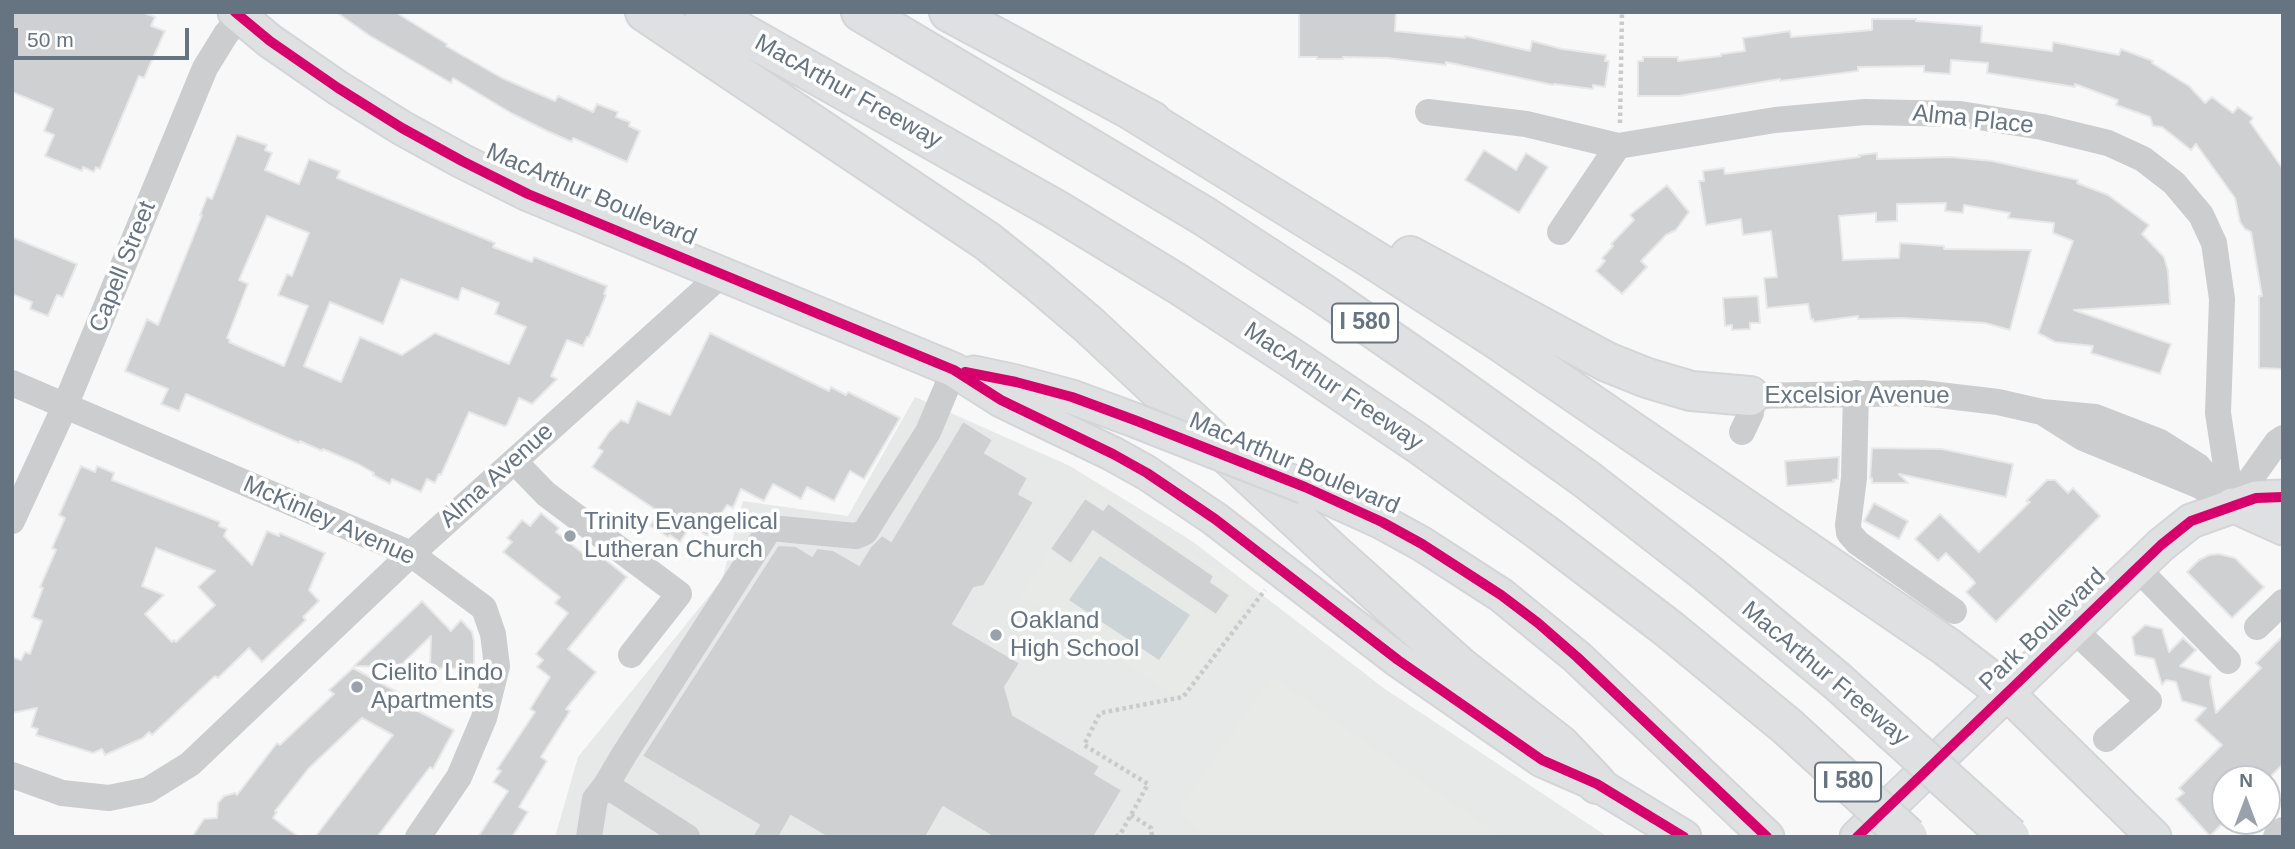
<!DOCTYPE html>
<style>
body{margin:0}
#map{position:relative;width:2295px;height:849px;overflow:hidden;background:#f8f8f8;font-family:Helvetica,sans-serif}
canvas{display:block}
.frame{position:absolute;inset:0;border:14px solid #667481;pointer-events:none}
.north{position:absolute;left:2211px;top:765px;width:70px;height:70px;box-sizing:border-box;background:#fff;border:2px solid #c2c7cd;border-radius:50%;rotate:0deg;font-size:19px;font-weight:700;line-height:28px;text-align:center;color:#667481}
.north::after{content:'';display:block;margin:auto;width:24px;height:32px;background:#99a2ab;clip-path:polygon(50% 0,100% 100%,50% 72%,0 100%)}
.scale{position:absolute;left:14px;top:28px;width:175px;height:32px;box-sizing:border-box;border:4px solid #667481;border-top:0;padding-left:9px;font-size:21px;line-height:24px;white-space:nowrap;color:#667481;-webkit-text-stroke:5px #fff;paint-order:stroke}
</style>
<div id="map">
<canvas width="2295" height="849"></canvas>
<div class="frame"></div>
<div class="north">N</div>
<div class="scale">50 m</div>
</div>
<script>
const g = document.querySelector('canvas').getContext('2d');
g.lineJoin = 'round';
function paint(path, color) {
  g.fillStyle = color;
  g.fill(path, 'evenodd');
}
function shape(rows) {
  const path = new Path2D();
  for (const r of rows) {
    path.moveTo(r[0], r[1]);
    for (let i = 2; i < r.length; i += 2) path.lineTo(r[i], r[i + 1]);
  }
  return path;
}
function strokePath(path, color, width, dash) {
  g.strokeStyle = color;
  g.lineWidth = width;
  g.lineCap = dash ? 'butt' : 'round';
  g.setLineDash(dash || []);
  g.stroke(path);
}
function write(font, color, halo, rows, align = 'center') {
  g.font = font + ' Helvetica,sans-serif';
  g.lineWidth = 7;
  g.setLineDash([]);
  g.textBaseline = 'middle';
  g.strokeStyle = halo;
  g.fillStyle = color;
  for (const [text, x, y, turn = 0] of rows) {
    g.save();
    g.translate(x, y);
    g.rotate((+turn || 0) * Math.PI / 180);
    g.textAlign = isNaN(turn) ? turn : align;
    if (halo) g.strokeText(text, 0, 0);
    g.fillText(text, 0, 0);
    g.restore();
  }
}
paint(shape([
 [915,397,1070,466,1192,541,1385,689,1608,837,555,837,578,757,722,580,743,501,848,516]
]), '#e7e8e8');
paint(shape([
 [1092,487,1254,594,1182,701,1020,595],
 [1272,676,1502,837,1210,837,1176,812]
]), '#e7eae6');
paint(shape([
 [1100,556,1190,615,1159,660,1069,600]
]), '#cdd4d8');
const building = shape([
 [12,12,142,12,155,17,151,26,165,31,144,78,139,76,100,169,96,167,94,172,83,167,82,171,45,156,54,135,44,131,53,109,12,92,12,12],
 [336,12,395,12,447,44,446,46,502,78,555,101,558,96,593,112,597,104,618,112,616,117,630,122,629,126,640,131,627,162,573,138,572,142,547,131,511,113,453,78,451,83,370,36,336,12],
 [1299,12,1396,12,1395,31,1465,38,1465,36,1530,51,1532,41,1562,49,1606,55,1605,61,1609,61,1605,87,1593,85,1593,89,1554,84,1553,85,1446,62,1446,65,1387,58,1343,57,1343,59,1317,59,1317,57,1299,57,1299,12],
 [1872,19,1916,19,1916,21,1982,26,1981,42,2052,51,2053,42,2119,55,2121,49,2153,61,2152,63,2189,86,2205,103,2212,97,2233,113,2238,107,2253,118,2250,122,2283,169,2283,369,2259,368,2259,296,2262,296,2251,232,2245,229,2240,222,2235,198,2196,144,2191,150,2162,127,2153,126,2150,117,2116,105,2118,100,2075,84,2075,87,1987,73,1988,63,1951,60,1950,74,1924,72,1924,66,1858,67,1858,71,1780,81,1780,79,1679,96,1638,96,1638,61,1643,61,1643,57,1678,57,1678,61,1721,56,1721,54,1745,51,1743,38,1790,31,1791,37,1872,30,1872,19],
 [237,135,267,145,265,150,272,153,265,170,299,184,309,159,340,171,337,178,495,243,493,247,532,262,534,257,607,286,604,294,606,295,589,337,587,337,583,346,567,340,551,376,557,379,532,404,519,398,507,425,504,426,469,412,441,475,439,474,435,483,427,479,421,492,392,479,390,484,373,475,374,473,358,464,323,449,322,451,300,441,299,443,186,394,179,411,161,404,168,389,125,371,147,319,158,325,202,215,200,215,207,197,212,199,237,135],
 [267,216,309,233,292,276,287,274,278,295,308,306,284,366,229,342,230,340,227,338,248,284,239,280,267,216],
 [401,279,458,300,462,288,499,303,495,314,526,327,509,364,435,333,402,355,360,337,341,382,304,366,330,302,383,324,401,279],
 [1484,150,1516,170,1526,153,1548,167,1519,213,1465,180,1484,150],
 [1877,153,1877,159,1950,157,1992,161,2078,180,2077,183,2108,195,2149,225,2142,234,2164,257,2168,271,2170,304,2074,310,2171,344,2160,374,2091,353,2093,346,2055,342,2038,333,2073,241,2053,233,2054,223,2008,218,2010,213,1964,205,1963,213,1945,211,1946,203,1897,204,1897,221,1876,222,1876,213,1839,216,1843,260,1899,258,1900,243,1944,246,1944,249,2031,250,2010,330,1985,323,1903,318,1858,319,1858,316,1814,322,1813,319,1811,319,1808,304,1767,308,1764,278,1777,277,1771,231,1743,235,1741,219,1706,225,1699,181,1704,181,1703,171,1724,168,1725,174,1860,157,1859,155,1877,153],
 [1667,185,1689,212,1676,230,1666,235,1641,261,1647,267,1622,294,1596,271,1605,261,1602,258,1613,246,1611,244,1634,220,1630,215,1667,185],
 [12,237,77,264,63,297,57,295,48,316,30,309,32,302,12,294,12,237],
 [1758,296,1760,323,1750,323,1750,329,1732,330,1732,325,1725,326,1723,298,1758,296],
 [710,333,829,391,831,387,846,395,848,392,900,418,864,479,850,471,834,501,807,487,801,499,773,484,764,501,741,489,733,508,727,505,707,536,691,525,680,542,670,535,668,537,650,526,659,512,592,467,603,451,598,448,609,432,621,420,628,423,637,401,670,415,710,333],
 [963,421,993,440,985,453,1028,478,1019,494,1034,502,984,586,974,588,953,624,1020,663,1005,687,1013,715,1100,766,1095,774,1122,790,1094,837,993,837,943,807,926,837,827,837,791,816,779,837,752,837,759,825,642,756,778,545,796,546,812,556,817,548,833,550,859,565,870,547,882,535,891,541,963,421],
 [1872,448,1942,449,2013,464,2006,497,1899,474,1908,483,1872,483,1872,478,1870,478,1872,448],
 [1839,457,1838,479,1833,480,1834,482,1787,486,1785,461,1839,457],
 [81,466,95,472,97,466,114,473,112,480,220,522,219,526,227,529,224,536,252,565,267,531,279,536,280,533,325,553,309,590,319,601,303,617,306,620,262,662,249,648,218,678,215,676,152,735,149,732,143,738,105,755,102,749,93,753,36,735,38,729,31,727,37,708,12,713,12,657,21,660,25,652,30,654,42,621,32,617,43,588,40,587,56,550,52,548,65,518,59,515,81,466],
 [156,548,215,571,198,587,215,605,176,642,174,640,172,642,145,614,164,595,142,586,156,548],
 [2047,480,2055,480,2068,493,2073,488,2100,516,1996,622,1966,592,1975,583,1973,580,1946,553,1938,561,1915,539,1940,514,1979,552,2030,502,2026,501,2047,480],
 [1085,498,1103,510,1108,503,1214,576,1211,582,1230,595,1216,615,1093,531,1071,564,1050,549,1085,498],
 [1874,503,1908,521,1899,539,1864,521,1874,503],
 [541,513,559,528,556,532,585,555,588,551,593,556,596,552,627,577,568,649,596,672,566,709,570,711,541,757,547,761,519,807,528,812,512,837,478,837,508,791,493,782,501,771,497,769,535,712,530,709,550,677,537,667,543,660,536,654,568,613,555,603,560,597,503,552,512,542,507,538,522,520,530,526,541,513],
 [2219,554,2235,558,2264,587,2232,618,2187,572,2199,560,2209,555,2219,554],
 [422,601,451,631,461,620,472,632,474,641,474,669,430,668,431,636,399,667,354,666,422,601],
 [2145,625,2162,629,2169,652,2183,638,2196,650,2180,666,2211,676,2210,682,2216,713,2261,668,2256,663,2283,636,2283,764,2268,779,2225,779,2225,821,2210,836,2176,799,2184,793,2179,788,2222,745,2195,720,2206,708,2182,701,2176,682,2166,680,2162,685,2154,659,2135,655,2132,637,2145,625],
 [353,668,421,705,418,711,454,730,433,769,430,767,377,837,315,837,393,735,362,718,309,768,275,811,277,812,273,818,299,837,192,837,204,819,217,818,218,803,224,796,235,793,237,795,277,743,280,745,334,694,329,690,353,668]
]);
paint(building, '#cfd0d1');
strokePath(building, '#e8e8e8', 2);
const major = shape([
 [235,12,270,41,338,88,402,128,462,161,528,194,954,370,1001,400,1113,454,1147,473,1215,519,1398,660,1542,760,1597,784,1684,837],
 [974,373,1016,382,1072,397,1137,421],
 [1305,487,1382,522,1422,544,1501,595,1577,657,1767,837],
 [2232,505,2283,528],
 [2008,694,2154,837],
 [1857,837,2161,545,2191,521,2256,498,2283,497]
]);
const highway = shape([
 [645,12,987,241,1036,280,1089,325,1333,553,1459,666,1560,745,1597,784],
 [705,12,1055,209,1178,284,1293,359,1419,444,1543,533,1669,629,1788,727],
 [861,12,1204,216,1325,295,1452,383,1586,479,1707,573,1837,681],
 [949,12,1152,121],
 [1131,110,1371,258,1492,336,1947,647,2008,694],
 [1410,256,1607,362,1647,378,1691,391,1750,396]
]);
strokePath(major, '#d4d5d6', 37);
strokePath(highway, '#d4d5d5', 42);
strokePath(shape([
 [1620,123,1622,12],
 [1131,815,1151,828,1152,837],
 [1116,837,1121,833,1148,784,1084,745,1100,713,1183,697,1265,590]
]), '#c9cacb', 4.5, [3.5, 3.5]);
strokePath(shape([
 [1428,112,1526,124,1618,146,1775,120,1865,112,1960,114,2042,127,2108,143,2143,159,2174,183,2201,215,2214,243,2222,299,2218,413,2232,505],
 [1560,232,1618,146],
 [12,383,411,554,484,608,493,634,497,666,484,718,459,777,418,837],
 [1856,393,1854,478,1848,525,1849,533,1858,543,1954,611],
 [2045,414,2083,438,2200,486,2215,495],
 [1742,432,1751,413,1750,396,1922,393,1998,402,2042,412,2095,417,2160,442,2198,466,2232,505],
 [514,461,546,494,679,594,631,655],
 [2232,505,2277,442,2283,438],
 [12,521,65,406,205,68,226,34,241,17],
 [2137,568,2228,661],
 [2257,627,2283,602],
 [2074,630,2149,701,2106,739],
 [12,775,62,793,109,798,148,790,190,764,411,554,722,274],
 [589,837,595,799,606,785],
 [687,837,606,785,625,753,770,528,856,536,865,532,928,432,954,370],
 [2276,837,2283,830]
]), '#cbcdce', 26);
strokePath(major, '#dfe0e1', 33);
strokePath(highway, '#dfe0e1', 38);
const majorBridge = shape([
 [1137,421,1305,487]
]);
const highwayBridge = shape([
 [1837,681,2010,837],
 [1788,727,1908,837]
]);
strokePath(majorBridge, '#d4d5d6', 37, []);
strokePath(highwayBridge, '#d4d5d5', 42, []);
strokePath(majorBridge, '#dfe0e1', 33);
strokePath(highwayBridge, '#dfe0e1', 38);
strokePath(shape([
 [235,12,270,41,338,88,402,128,462,161,528,194,954,370,1001,400,1113,454,1147,473,1215,519,1398,660,1542,760,1597,784,1684,837],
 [965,372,1016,382,1072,397,1137,421,1305,487,1382,522,1422,544,1501,595,1538,623,1577,657,1767,837],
 [1857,837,2161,545,2191,521,2256,498,2283,497]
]), '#d6006c', 10);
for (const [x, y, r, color] of [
 [570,536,7,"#99a2ab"],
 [996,635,7,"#99a2ab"],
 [357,687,7,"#99a2ab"]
]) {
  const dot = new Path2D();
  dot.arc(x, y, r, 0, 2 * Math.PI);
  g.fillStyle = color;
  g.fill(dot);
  strokePath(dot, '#fff', 2.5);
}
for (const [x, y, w] of [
 [1365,323,66],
 [1848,782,66]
]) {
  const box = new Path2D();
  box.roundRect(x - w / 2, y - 19.5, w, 39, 5);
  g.fillStyle = '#fff';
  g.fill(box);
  strokePath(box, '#667481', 2);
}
write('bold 23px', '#667481', null, [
 ["I 580",1365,323],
 ["I 580",1848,782]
]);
write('24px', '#667481', '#fff', [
 ["MacArthur Freeway",848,92,29],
 ["Alma Place",1973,120,6],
 ["MacArthur Boulevard",591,195,23],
 ["Capell Street",123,267,-68],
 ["MacArthur Freeway",1333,387,34],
 ["Excelsior Avenue",1857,396],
 ["MacArthur Boulevard",1294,464,23],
 ["Alma Avenue",497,476,-42],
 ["McKinley Avenue",329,521,24],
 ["Park Boulevard",2043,630,-44],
 ["MacArthur Freeway",1825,674,40]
]);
write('24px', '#667481', '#fff', [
 ["Trinity Evangelical",584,522],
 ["Lutheran Church",584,550],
 ["Oakland",1010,621],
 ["High School",1010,649],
 ["Cielito Lindo",371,673],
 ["Apartments",371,701]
], 'left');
</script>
